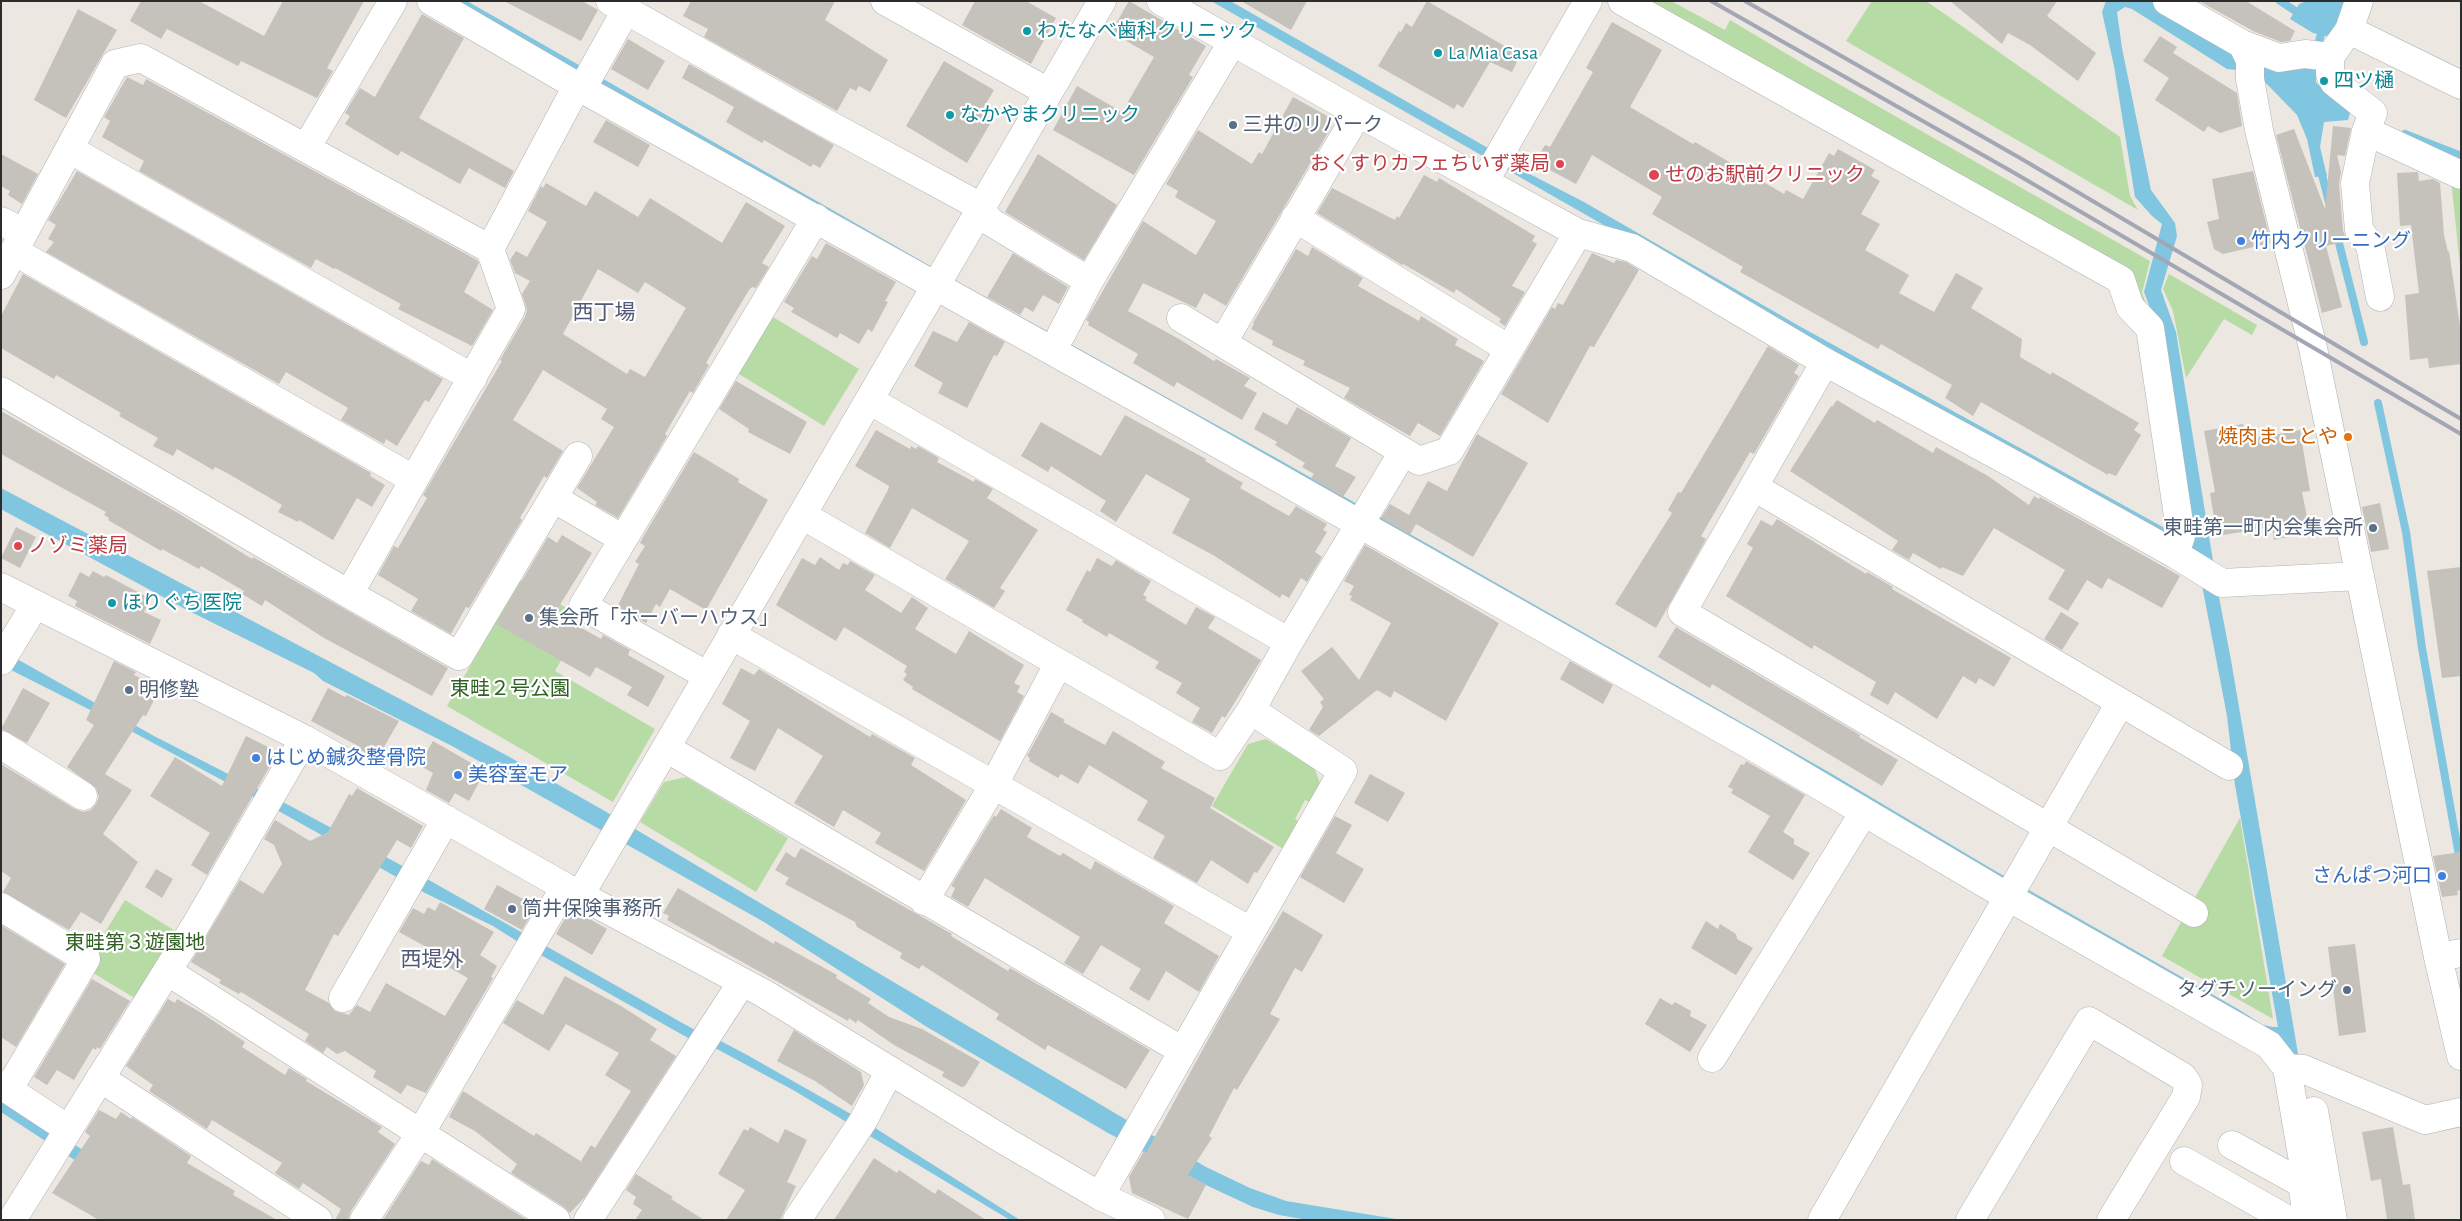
<!DOCTYPE html>
<meta charset="utf-8">
<style>
body{margin:0}
#map{position:relative;width:2462px;height:1221px;overflow:hidden;background:#ece7e0;font-family:"Alegreya Sans",sans-serif}
canvas{display:block}
.frame{position:absolute;inset:0;border:2px solid #2c2c2c;pointer-events:none}
</style>
<div id="map">
<canvas width="2462" height="1221"></canvas>
<div class="frame"></div>
</div>
<script>
const g = document.querySelector('canvas').getContext('2d');
g.lineJoin = 'round';
function paint(path, color) {
  g.fillStyle = color;
  g.fill(path, 'evenodd');
}
function shape(rows) {
  const path = new Path2D();
  for (const r of rows) {
    path.moveTo(r[0], r[1]);
    for (let i = 2; i < r.length; i += 2) path.lineTo(r[i], r[i + 1]);
  }
  return path;
}
function strokePath(path, color, width, dash) {
  g.strokeStyle = color;
  g.lineWidth = width;
  g.lineCap = dash ? 'butt' : 'round';
  g.setLineDash(dash || []);
  g.stroke(path);
}
function write(font, color, halo, rows, align = 'center') {
  g.font = font + ' "Alegreya Sans","Noto Sans JP",sans-serif';
  g.lineWidth = 4.5;
  g.setLineDash([]);
  g.textBaseline = 'middle';
  g.strokeStyle = halo;
  g.fillStyle = color;
  for (const [text, x, y, turn = 0] of rows) {
    g.save();
    g.translate(x, y);
    g.rotate((+turn || 0) * Math.PI / 180);
    g.textAlign = isNaN(turn) ? turn : align;
    if (halo) g.strokeText(text, 0, 0);
    g.fillText(text, 0, 0);
    g.restore();
  }
}
paint(shape([
 [1637,1,1671,1,1725,30,1730,20,1807,66,2150,261,2142,293,2154,323,2141,309,2128,271],
 [1872,1,1926,1,2120,137,2130,196,2138,210,1846,41],
 [2451,180,2461,184,2461,275],
 [2169,274,2257,325,2252,335,2224,319,2186,378,2173,311,2163,289],
 [768,314,859,369,824,426,734,371],
 [520,580,585,619,555,671,655,729,613,802,447,706],
 [1266,739,1314,767,1321,786,1312,803,1305,800,1295,819,1301,823,1285,850,1212,806,1248,744],
 [686,777,788,838,756,892,640,822,664,782],
 [2240,818,2273,1019,2162,956],
 [125,900,177,932,136,999,90,971,92,953]
]), '#b6dba4');
paint(shape([
 [451,1,467,1,960,283,1278,459,1827,771,1992,869,2238,1009,2263,1025,2273,1027,2278,1027,2235,785,2227,716,2198,564,1211,1,1232,2,1488,148,1516,167,1584,202,1801,327,2190,542,2158,330,2144,292,2162,224,2152,216,2135,197,2114,66,2102,12,2106,1,2153,1,2220,41,2231,54,2281,70,2299,69,2304,66,2316,69,2316,82,2329,96,2351,109,2348,120,2324,122,2320,147,2327,176,2315,177,2307,139,2297,115,2261,78,2238,70,2227,69,2132,9,2125,7,2117,12,2122,48,2151,190,2175,223,2177,236,2161,290,2176,332,2213,561,2214,586,2218,592,2231,660,2302,1077,2287,1056],
 [2307,1,2345,1,2335,33,2326,36,2313,33,2290,19,2299,4],
 [1,488,506,755,603,810,1206,1167,1250,1188,1286,1201,1402,1220,1308,1220,1279,1215,1253,1207,1208,1186,1108,1133,927,1027,764,922,452,746,323,681,314,673,187,610,8,513,1,509],
 [1,650,154,736,281,801,427,879,702,1034,717,1039,749,1056,872,1126,1020,1220,1010,1220,793,1090,715,1048,697,1043,523,945,493,926,425,893,259,800,116,723,1,665],
 [1,1097,89,1154,99,1176,1,1112]
]), '#81c6e0');
strokePath(shape([
 [2280,1,2303,16],
 [2316,50,2324,25],
 [2405,134,2461,156],
 [2320,167,2329,202],
 [2337,235,2364,342],
 [2378,403,2406,532,2422,648,2460,861]
]), '#81c6e0', 8);
paint(shape([
 [141,1,199,1,264,36,283,1,364,1,327,68,333,71,317,98,241,61,238,66,167,29,161,39,130,21],
 [504,1,582,1,598,10,581,41],
 [691,1,835,1,825,20,888,60,870,92,859,86,856,91,850,88,837,111,704,37,708,29,683,16],
 [975,1,1026,1,1056,18,1031,64,962,25],
 [1129,1,1206,46,1189,75,1193,77,1134,175,1053,130,1077,86,1122,112,1154,57,1111,32],
 [1241,1,1307,1,1291,30],
 [1427,1,1520,55,1512,72,1490,62,1463,108,1457,104,1454,109,1378,66,1399,31,1401,32,1406,23,1412,27],
 [1950,1,2057,1,2047,16,2096,53,2078,81,2030,45,2008,33,2002,44],
 [2199,1,2246,1,2295,31,2290,41,2281,42,2255,32],
 [78,9,117,30,66,118,34,100],
 [422,14,464,38,419,118,514,171,505,188,469,168,460,184,401,151,398,156,345,124,350,116,345,113,360,88,375,97],
 [1612,22,1662,50,1630,107,1693,144,1695,142,1784,194,1786,190,1803,199,1829,153,1834,156,1838,149,1875,170,1871,176,1880,181,1861,214,1880,224,1865,250,1909,275,1899,293,1934,312,1956,273,1983,288,1971,308,2022,339,2020,357,2051,375,2052,372,2139,423,2134,430,2141,435,2116,476,2108,473,2108,475,1981,402,1973,416,1945,398,1952,385,1881,344,1878,349,1740,272,1743,267,1652,214,1662,197,1592,155,1576,184,1535,162,1545,145,1550,147,1593,72,1586,68],
 [2160,36,2177,47,2173,53,2237,93,2242,126,2220,133,2208,126,2204,132,2155,100,2169,78,2143,61],
 [628,39,665,61,648,90,611,69],
 [944,61,994,90,981,112,993,119,967,163,906,126],
 [689,64,834,145,820,168,813,164,811,167,764,140,762,143,726,122,734,107,682,78],
 [127,77,143,85,146,79,477,260,479,263,464,292,493,310,472,346,398,309,401,304,335,268,334,269,316,259,311,268,139,171,144,161,102,137,110,121,104,117],
 [1293,97,1329,117,1326,123,1332,126,1226,306,1204,293,1196,308,1143,283,1128,311,1179,339,1214,361,1216,359,1250,378,1244,386,1257,393,1242,420,1177,382,1174,387,1133,363,1138,354,1088,325,1089,322,1086,320,1143,221,1196,255,1216,221,1175,197,1178,191,1166,184,1198,130,1252,164,1259,152,1262,154],
 [606,120,650,145,638,167,593,142],
 [2333,126,2351,128,2345,156,2337,155,2341,172,2339,184,2343,231,2347,241,2326,246,2342,307,2322,313,2276,135,2294,129,2325,209],
 [1,154,38,174,22,204,8,195,10,191,1,186],
 [1038,154,1117,205,1084,260,1005,212],
 [77,171,443,379,429,402,425,400,397,446,386,439,384,444,341,420,348,408,286,372,279,384,46,252,54,242,48,239,56,225,48,220],
 [2253,171,2271,243,2223,254,2214,249,2207,222,2219,219,2212,179],
 [2418,172,2419,181,2433,179,2440,183,2444,235,2448,252,2449,251,2461,333,2461,364,2429,368,2428,358,2410,360,2405,295,2419,293,2411,225,2400,226,2397,173],
 [1424,175,1437,182,1439,178,1535,236,1532,241,1537,244,1512,286,1525,292,1505,326,1499,322,1501,319,1456,289,1454,293,1403,264,1402,265,1317,213,1332,188,1395,220,1397,216,1399,218],
 [546,183,586,206,595,191,638,217,650,198,722,243,746,202,785,226,762,263,769,267,756,288,752,287,749,290,728,325,706,363,709,365,693,393,690,391,665,434,667,436,618,518,595,505,597,502,577,488,614,427,601,419,607,409,543,370,513,420,563,451,547,478,544,476,520,518,522,520,469,608,466,607,451,634,411,611,418,599,378,575,394,546,398,548,427,498,423,495,502,361,500,360,525,317,527,310,522,294,530,281,515,273,510,260,516,251,527,257,547,222,528,211,541,186,543,188],
 [598,269,638,293,645,282,686,308,645,377,630,369,627,374,563,334],
 [826,243,896,282,885,301,888,302,872,332,868,329,859,344,840,333,837,338,791,312,794,308,784,302,812,256,817,259],
 [1312,247,1363,278,1358,286,1419,321,1421,316,1458,339,1455,345,1484,361,1440,436,1418,423,1410,436,1375,416,1344,398,1350,388,1303,365,1305,361,1272,345,1273,341,1251,329,1254,324,1253,323,1296,249,1308,256],
 [1013,253,1068,287,1059,304,1043,295,1033,312,1025,307,1020,315,987,297],
 [1592,253,1614,263,1616,260,1626,262,1639,270,1594,347,1590,346,1548,423,1501,394,1552,307,1555,309,1558,303,1563,305],
 [23,274,371,473,370,476,385,485,372,507,357,498,333,540,299,520,298,522,278,512,282,505,227,473,215,467,213,470,177,449,173,456,153,446,158,438,119,416,121,413,56,375,54,379,1,348,1,316],
 [969,322,1005,342,997,356,994,355,967,408,938,393,943,383,914,366,933,331,957,342],
 [1768,346,1799,365,1794,373,1799,376,1754,454,1750,452,1701,536,1706,539,1656,628,1615,604,1672,513,1668,510,1678,492,1681,493],
 [736,381,807,422,790,454,748,432,749,429,719,409],
 [1837,400,1875,423,1877,420,1933,453,1936,447,1988,476,2029,505,2034,496,2039,499,2040,497,2180,576,2162,608,2108,578,2102,589,2087,580,2068,611,2048,599,2065,570,1994,528,1963,576,1942,567,1941,569,1913,553,1909,560,1892,550,1898,541,1790,471,1831,406,1832,407],
 [1297,407,1351,438,1335,466,1356,477,1343,497,1311,478,1314,474,1302,467,1305,463,1275,445,1277,442,1254,429,1263,412,1287,425],
 [1,411,178,513,252,559,253,557,448,668,432,696,324,638,265,600,262,606,242,594,244,591,201,566,199,569,162,549,161,551,108,520,109,518,104,515,106,512,1,454],
 [1125,415,1206,459,1205,461,1243,483,1240,488,1289,516,1296,506,1327,524,1323,530,1327,532,1315,552,1322,557,1307,582,1301,578,1289,598,1282,594,1280,598,1213,555,1172,533,1190,499,1146,474,1116,522,1100,511,1106,501,1051,466,1048,472,1021,456,1041,422,1101,456],
 [2243,424,2246,440,2300,430,2310,491,2302,492,2310,532,2274,540,2272,527,2217,536,2210,493,2215,492,2204,431],
 [876,430,910,449,911,446,916,449,918,446,939,458,937,462,974,482,975,479,993,489,987,498,1038,530,1000,588,1005,591,994,608,945,579,969,541,912,508,890,548,865,533,888,490,889,486,855,466],
 [1477,434,1528,463,1473,557,1416,524,1410,535,1381,518,1390,504,1409,515,1428,481,1447,491],
 [694,452,739,479,738,482,768,500,706,610,670,589,660,607,656,604,646,623,617,607,639,564,635,562,645,546,640,543,643,537],
 [2380,503,2389,549,2371,552,2362,507],
 [1777,519,1866,574,1867,572,1893,587,1892,589,2011,658,1994,687,1979,678,1976,684,1963,676,1937,719,1895,692,1888,705,1870,695,1876,682,1814,645,1812,649,1726,596,1753,548,1747,544,1761,520,1772,526],
 [16,527,36,537,20,568,1,558],
 [562,535,592,553,558,608,560,610,557,614,601,639,603,635,630,650,628,655,665,676,648,707,627,695,632,687,596,667,590,677,496,624,548,537,557,543],
 [1365,545,1499,623,1446,721,1394,691,1391,698,1377,690,1319,736,1309,730,1323,707,1320,702,1324,699,1301,671,1332,647,1359,680,1391,623,1350,600,1352,596,1349,595,1354,586,1344,581],
 [820,557,839,570,843,563,848,565,850,561,875,575,865,590,901,613,912,597,928,608,915,629,956,654,969,631,1024,665,1014,683,1020,686,1017,692,1024,696,1000,741,912,689,913,687,903,680,907,674,904,672,907,666,844,627,836,641,776,605,802,558,815,565],
 [1097,558,1112,566,1116,560,1151,581,1143,595,1147,597,1145,600,1186,625,1196,607,1215,617,1208,628,1261,660,1225,718,1222,716,1212,733,1192,722,1200,708,1176,693,1182,683,1155,668,1159,662,1109,633,1107,637,1082,622,1083,620,1066,610,1087,570,1090,572],
 [2461,567,2461,676,2442,678,2427,571],
 [93,571,104,577,106,575,151,599,144,612,161,620,150,644,75,606,77,601,68,596,80,572,89,577],
 [2061,612,2079,623,2062,650,2044,639],
 [1676,627,1860,735,1859,737,1898,760,1882,786,1712,684,1710,688,1658,657],
 [114,661,136,672,134,675,160,688,146,716,143,715,105,774,132,790,103,834,138,862,101,924,81,912,69,930,3,892,11,878,1,871,1,764,75,809,83,812,91,810,96,804,99,797,96,788,67,767,94,725,86,720],
 [1570,661,1613,685,1603,704,1560,679],
 [741,668,754,675,759,669,870,737,872,734,915,758,911,765,966,800,924,871,875,843,881,833,843,810,834,827,794,803,823,756,778,728,755,771,730,758,750,721,722,704],
 [23,688,50,703,27,743,1,729],
 [328,688,345,697,347,695,399,721,377,759,359,749,360,747,311,721],
 [1051,712,1065,720,1063,722,1105,745,1113,731,1165,762,1161,768,1215,798,1210,808,1274,847,1257,873,1254,872,1248,884,1211,860,1197,883,1153,858,1165,836,1137,820,1148,801,1089,765,1078,784,1061,774,1058,778,1029,761,1030,758,1027,756],
 [246,736,278,752,207,875,191,865,210,833,150,796,175,757,222,786],
 [433,741,485,771,469,801,455,793,449,803,426,790,433,773,419,765],
 [1746,761,1805,795,1783,832,1794,839,1794,844,1810,853,1793,880,1748,852,1770,816,1731,793,1733,789,1728,787,1741,764,1744,765],
 [1370,774,1405,793,1388,822,1354,803],
 [357,788,423,826,411,848,397,840,338,936,334,934,305,990,329,1003,335,1011,349,1015,357,1005,370,1012,386,983,445,1016,468,978,436,960,439,954,399,932,413,908,424,914,428,907,435,911,440,902,494,932,480,955,497,966,491,977,493,978,426,1093,407,1085,401,1094,373,1077,376,1071,345,1051,337,1054,327,1047,323,1053,305,1041,309,1034,241,992,239,994,219,983,221,980,191,962,240,880,263,894,282,864,274,845,264,839,275,820,310,841,328,832,349,794,352,796],
 [1001,809,1032,828,1027,837,1060,856,1063,853,1091,870,1095,861,1174,906,1164,923,1219,956,1199,992,1166,971,1149,1001,1129,989,1141,969,1101,945,1083,974,1064,963,1080,937,985,878,968,907,951,897,955,888,951,886,994,815,996,817],
 [1335,816,1352,825,1336,853,1364,869,1344,903,1300,877],
 [801,848,952,934,951,936,1008,971,1010,968,1150,1050,1126,1089,1048,1045,1045,1050,996,1019,999,1014,922,965,919,969,900,958,902,953,857,927,855,922,785,884,789,878,775,870,786,852,795,858],
 [2461,852,2461,890,2457,891,2458,895,2442,897,2433,856],
 [156,869,173,879,162,898,145,887],
 [497,885,536,906,522,930,484,909],
 [678,888,774,944,775,941,837,975,836,978,871,999,868,1003,889,1017,922,1029,980,1062,965,1086,961,1087,942,1076,944,1072,894,1045,858,1020,856,1023,849,1018,848,1021,667,920,669,916,663,913],
 [571,908,607,929,592,955,556,934],
 [1283,911,1323,935,1302,972,1295,968,1270,1014,1280,1019,1237,1090,1234,1088,1209,1136,1212,1138,1188,1175,1206,1185,1188,1219,1132,1193,1129,1177,1144,1151,1146,1153,1225,1009],
 [1706,921,1718,929,1720,924,1736,934,1737,939,1753,948,1736,975,1691,948],
 [1,925,65,964,16,1047,1,1037],
 [2355,944,2366,1032,2339,1036,2328,947],
 [565,976,621,1006,657,1029,650,1040,676,1056,585,1197,570,1213,564,1207,511,1173,517,1164,475,1131,449,1117,463,1091,534,1136,536,1133,585,1164,581,1161,591,1145,595,1148,631,1091,605,1075,619,1053,566,1024,549,1051,503,1023,517,1000,543,1015],
 [92,979,130,1001,100,1049,97,1047,96,1050,93,1048,74,1080,57,1070,47,1085,34,1077],
 [1660,998,1672,1005,1675,1002,1691,1011,1690,1016,1707,1025,1690,1052,1645,1024],
 [168,999,175,1003,177,999,200,1012,245,1042,242,1047,285,1075,289,1068,307,1079,306,1081,382,1127,378,1132,395,1144,351,1211,348,1220,335,1220,341,1209,303,1183,299,1189,275,1173,282,1163,212,1120,207,1129,149,1091,153,1085,126,1066],
 [794,1030,861,1072,864,1085,852,1106,815,1081,777,1061],
 [99,1110,116,1119,121,1112,131,1119,132,1117,191,1156,187,1163,235,1191,233,1195,277,1220,99,1220,52,1193,90,1136,85,1132],
 [750,1127,778,1143,785,1129,807,1140,787,1182,796,1186,780,1220,726,1220,745,1190,718,1174,744,1129,748,1131],
 [2393,1127,2403,1185,2410,1184,2415,1220,2387,1220,2381,1179,2371,1181,2362,1132],
 [874,1158,897,1173,899,1170,935,1194,938,1189,986,1220,834,1220],
 [432,1159,527,1220,383,1220,421,1161,429,1165],
 [636,1174,673,1197,671,1199,704,1220,635,1220,642,1210,633,1204,636,1197,626,1190]
]), '#c5c1bb');
const minor = shape([
 [431,1,577,86,1169,416,1759,750,2008,897,2269,1045,2287,1068,2304,1167,2303,1189,2307,1220],
 [610,1,811,115,972,202,991,222,1089,281],
 [885,1,1048,92],
 [1161,1,1358,113,1578,233,1632,248,1825,362,2026,471,2175,554,2222,583,2360,576],
 [1622,1,2121,280,2130,307,2150,328,2181,536,2175,554],
 [2167,1,2242,44],
 [2359,1,2349,30,2330,57,2305,54,2279,58,2242,44,2250,60,2250,79,2259,130,2313,348,2438,957,2461,1056],
 [2349,30,2461,85],
 [2330,57,2330,74,2334,82,2373,113,2366,131,2461,175],
 [582,89,626,10],
 [2366,131,2355,183,2359,230,2370,245,2380,297],
 [306,148,393,1],
 [71,150,473,378],
 [1484,182,1588,1],
 [1295,218,1509,349],
 [1,221,24,233],
 [490,249,577,86],
 [14,251,413,479],
 [1,275,115,64,141,58,490,249,511,309,349,594,1,391],
 [1181,318,1419,461,1449,451,1578,233],
 [1061,335,1089,281,1233,41],
 [1223,342,1358,113],
 [1825,362,1682,612,2194,913],
 [869,400,1289,642],
 [1754,487,2229,766],
 [553,498,623,539],
 [802,515,1220,756,1251,710,1289,642,1403,452],
 [1,587,304,739,565,887,763,993,1007,1142,1100,1196,1151,1220],
 [349,594,459,656,578,456],
 [731,635,1250,931],
 [1,661,35,605],
 [708,676,583,606,816,218],
 [1,745,83,796],
 [666,748,1183,1051],
 [580,895,1102,1],
 [924,901,993,786,1059,663],
 [1,907,86,959,8,1090],
 [2438,957,2461,953],
 [167,971,556,1220],
 [343,998,446,819],
 [1712,1058,1864,812],
 [2287,1068,2303,1069,2425,1120,2461,1112],
 [100,1078,318,1220],
 [1,1085,68,1129],
 [2314,1111,2333,1220],
 [2232,1145,2303,1184],
 [2184,1161,2288,1220],
 [1100,1196,1343,771,1251,710],
 [12,1220,194,928,304,739],
 [364,1220,420,1134,565,887],
 [588,1220,742,982],
 [797,1220,863,1121,890,1070],
 [1822,1220,2120,703],
 [1970,1220,2089,1021,2183,1077,2188,1085,2186,1097,2111,1220]
]);
strokePath(minor, '#b1b2ba', 29);
strokePath(minor, '#fff', 28);
strokePath(shape([
 [1711,1,2011,171,2461,434],
 [1745,1,2020,158,2461,419]
]), '#a3a6b4', 4);
for (const [x, y, r, color] of [
 [1027,31,5,"#0f9aa8"],
 [1438,53,5,"#0f9aa8"],
 [2324,81,5,"#0f9aa8"],
 [950,115,5,"#0f9aa8"],
 [1233,125,5,"#5c6f8a"],
 [1560,164,5,"#e0444e"],
 [1654,175,6,"#e0444e"],
 [2241,241,5,"#3f7fe0"],
 [2348,437,5,"#e8710a"],
 [2373,528,5,"#5c6f8a"],
 [18,546,5,"#e0444e"],
 [112,603,5,"#0f9aa8"],
 [529,618,5,"#5c6f8a"],
 [129,690,5,"#5c6f8a"],
 [256,758,5,"#3f7fe0"],
 [458,775,5,"#3f7fe0"],
 [2442,876,5,"#3f7fe0"],
 [512,909,5,"#5c6f8a"],
 [2347,990,5,"#5c6f8a"]
]) {
  const dot = new Path2D();
  dot.arc(x, y, r, 0, 2 * Math.PI);
  g.fillStyle = color;
  g.fill(dot);
  strokePath(dot, '#fff', 2);
}
write('20px', '#0d838f', '#fff', [
 ["わたなべ歯科クリニック",1037,31],
 ["La Mia Casa",1448,53],
 ["四ツ樋",2334,81],
 ["なかやまクリニック",960,115],
 ["ほりぐち医院",122,603]
], 'left');
write('20px', '#4e5e75', '#fff', [
 ["三井のリパーク",1243,125],
 ["東畦第一町内会集会所",2363,528,"right"],
 ["集会所「ホーバーハウス」",539,618],
 ["明修塾",139,690],
 ["筒井保険事務所",522,909],
 ["タグチソーイング",2337,990,"right"]
], 'left');
write('20px', '#be3a42', '#fff', [
 ["おくすりカフェちいず薬局",1550,164,"right"],
 ["せのお駅前クリニック",1665,175],
 ["ノゾミ薬局",28,546]
], 'left');
write('20px', '#366cbe', '#fff', [
 ["竹内クリーニング",2251,241],
 ["はじめ鍼灸整骨院",266,758],
 ["美容室モア",468,775],
 ["さんぱつ河口",2432,876,"right"]
], 'left');
write('20px', '#c56008', '#fff', [
 ["焼肉まことや",2338,437]
], 'right');
write('20px', '#306124', '#fff', [
 ["東畦２号公園",510,689],
 ["東畦第３遊園地",135,943]
]);
write('21px', '#525877', '#fff', [
 ["西丁場",604,313],
 ["西堤外",432,960]
]);
</script>
